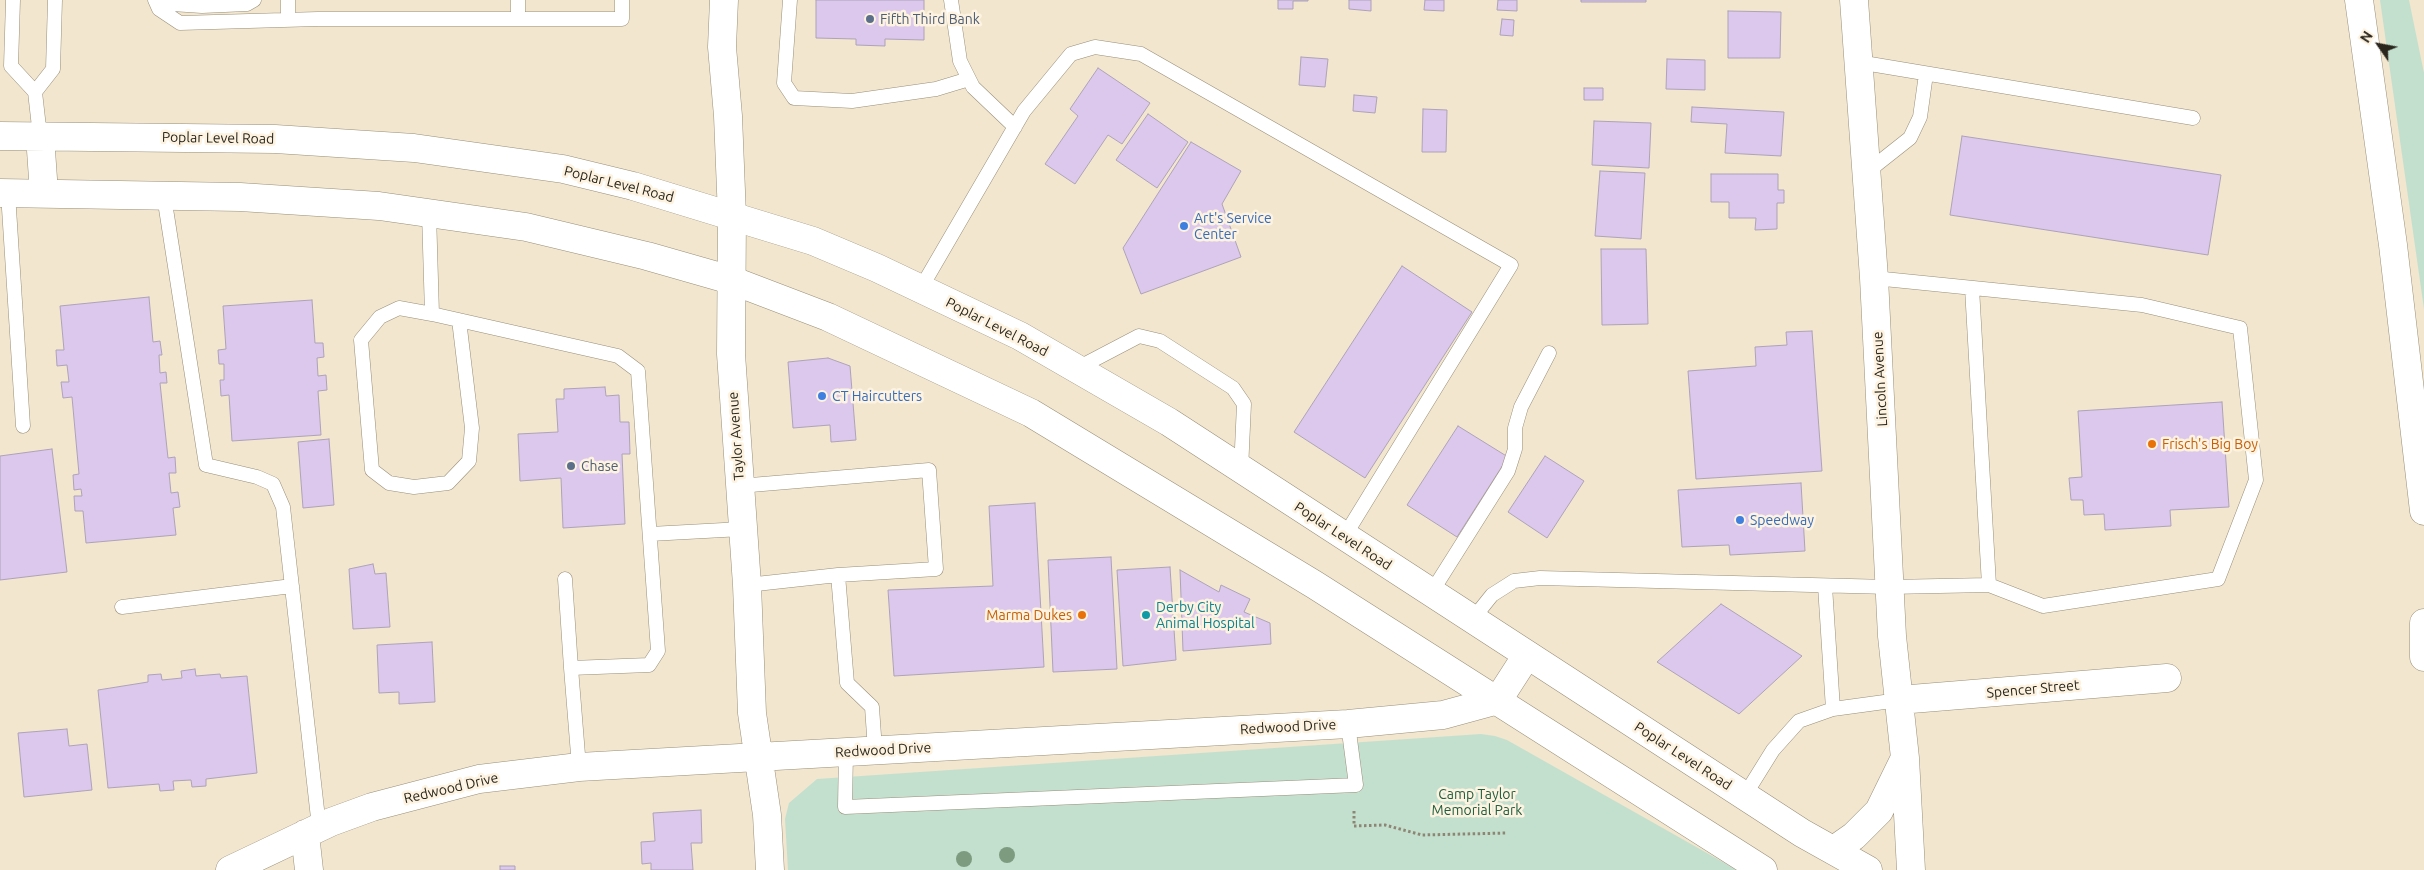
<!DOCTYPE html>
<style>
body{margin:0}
#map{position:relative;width:2424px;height:870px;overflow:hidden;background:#f2e6ce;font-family:Ubuntu,sans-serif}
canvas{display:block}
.north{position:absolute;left:2354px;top:20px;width:50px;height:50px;-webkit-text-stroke:4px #fdf3e0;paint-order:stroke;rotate:303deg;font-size:14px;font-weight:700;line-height:20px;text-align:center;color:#2a261d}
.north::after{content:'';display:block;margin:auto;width:18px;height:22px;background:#2a261d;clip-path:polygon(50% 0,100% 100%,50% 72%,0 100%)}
</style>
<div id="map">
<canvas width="2424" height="870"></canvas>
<div class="north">N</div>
</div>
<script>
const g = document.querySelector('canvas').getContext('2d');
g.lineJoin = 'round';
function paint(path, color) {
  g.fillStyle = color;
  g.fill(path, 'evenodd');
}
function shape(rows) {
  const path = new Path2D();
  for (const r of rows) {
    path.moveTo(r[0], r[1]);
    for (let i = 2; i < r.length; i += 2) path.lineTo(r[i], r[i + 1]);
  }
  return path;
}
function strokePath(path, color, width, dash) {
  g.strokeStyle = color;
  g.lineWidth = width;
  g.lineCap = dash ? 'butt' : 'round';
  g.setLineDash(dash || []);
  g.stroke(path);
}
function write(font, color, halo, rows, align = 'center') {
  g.font = font + ' Ubuntu,sans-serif';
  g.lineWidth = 5;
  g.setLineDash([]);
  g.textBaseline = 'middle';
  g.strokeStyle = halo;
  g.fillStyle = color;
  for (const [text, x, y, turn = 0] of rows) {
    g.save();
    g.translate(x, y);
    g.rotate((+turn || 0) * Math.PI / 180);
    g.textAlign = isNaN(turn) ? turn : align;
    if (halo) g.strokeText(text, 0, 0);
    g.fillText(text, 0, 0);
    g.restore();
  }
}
paint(shape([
 [2380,0,2409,0,2424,73,2424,309],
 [1481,734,1495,736,1507,740,1737,870,788,870,785,819,789,803,817,779]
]), '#c3e0cf');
const building = shape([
 [816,0,924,0,924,40,885,39,885,46,856,45,856,39,816,38,816,0],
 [1278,0,1308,0,1308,1,1293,1,1293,9,1278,9,1278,0],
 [1349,0,1371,0,1371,11,1349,9,1349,0],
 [1425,0,1444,0,1444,11,1424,10,1425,0],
 [1498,0,1517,0,1517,11,1497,10,1498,0],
 [1581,0,1646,0,1646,2,1581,2,1581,0],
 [1728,11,1781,12,1780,58,1728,58,1728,11],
 [1502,19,1514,20,1513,36,1500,35,1502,19],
 [1301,57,1328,59,1325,87,1299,85,1301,57],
 [1667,59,1705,60,1705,90,1666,89,1667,59],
 [1098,68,1150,103,1122,144,1108,135,1075,184,1045,164,1078,116,1070,109,1098,68],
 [1584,88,1603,88,1603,100,1584,100,1584,88],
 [1354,95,1377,97,1375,113,1353,111,1354,95],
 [1692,107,1784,112,1781,156,1725,153,1727,124,1691,122,1692,107],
 [1423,109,1447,110,1446,152,1422,152,1423,109],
 [1148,114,1188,142,1157,188,1116,160,1148,114],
 [1594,121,1651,123,1649,168,1592,165,1594,121],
 [1962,136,2221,175,2208,255,1950,215,1962,136],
 [1191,142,1241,171,1222,204,1241,257,1141,294,1123,248,1191,142],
 [1600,171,1645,173,1641,239,1595,236,1600,171],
 [1711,174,1778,174,1778,190,1784,190,1784,203,1777,203,1777,229,1755,230,1756,218,1729,218,1729,202,1711,202,1711,174],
 [1601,249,1646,249,1648,324,1602,325,1601,249],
 [1402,266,1472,312,1365,478,1294,432,1402,266],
 [149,297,153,342,160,341,162,355,159,355,160,373,166,372,167,383,160,383,168,458,175,457,176,473,169,473,171,493,178,492,180,507,173,508,176,535,86,543,83,511,75,511,74,496,82,496,81,489,74,490,73,475,79,474,72,397,63,398,61,382,69,382,67,365,57,366,56,350,64,350,60,306,149,297],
 [312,300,315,343,323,343,324,357,317,358,318,376,326,375,327,390,318,391,321,435,232,441,229,395,221,396,220,380,224,380,224,364,219,364,218,350,226,349,223,306,312,300],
 [1812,331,1822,471,1696,479,1688,371,1756,366,1755,347,1787,345,1786,332,1812,331],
 [828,358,850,366,856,440,831,442,830,425,793,428,788,362,828,358],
 [605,387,606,396,619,395,620,422,629,422,630,454,622,454,625,524,563,528,561,478,520,481,518,434,558,432,556,399,564,399,564,389,605,387],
 [2222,402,2229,507,2170,510,2171,526,2105,530,2104,514,2084,515,2083,500,2071,500,2069,478,2082,477,2078,411,2222,402],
 [1458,426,1508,457,1457,537,1407,505,1458,426],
 [329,439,334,505,303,508,298,442,329,439],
 [52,449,67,572,0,580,0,456,52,449],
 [1545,456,1584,481,1547,538,1508,512,1545,456],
 [1801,483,1805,551,1730,555,1729,545,1682,547,1678,490,1801,483],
 [1035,503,1044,667,894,676,888,590,993,586,989,506,1035,503],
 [1111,557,1117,669,1053,672,1048,560,1111,557],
 [373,564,375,574,386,573,390,627,353,629,349,569,373,564],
 [1170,567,1176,660,1123,666,1117,570,1170,567],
 [1180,570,1219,592,1221,585,1250,599,1244,612,1270,623,1271,644,1183,651,1180,570],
 [1721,604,1802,656,1739,714,1657,662,1721,604],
 [432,642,435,702,399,704,399,692,379,693,377,645,432,642],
 [195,669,196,676,220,674,221,678,247,676,257,773,206,779,206,786,192,787,191,780,173,781,174,790,160,791,159,784,108,788,98,690,148,682,148,675,161,674,162,680,182,678,181,671,195,669],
 [67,729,69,746,87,744,92,790,24,797,18,733,67,729],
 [701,810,702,843,691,843,693,870,651,870,651,863,642,864,641,842,655,841,653,813,701,810],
 [500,866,515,866,515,870,500,870,500,866]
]);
paint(building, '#dbc8ec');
strokePath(building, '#aea2b8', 1);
const lane = shape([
 [13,0,11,66,35,92,40,136],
 [155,0,159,9,180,23,318,19,622,19,622,0],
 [166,0,172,4,202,6,247,4,254,0],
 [790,0,784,83,794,98,852,101,936,89,969,79],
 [951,0,960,61,973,87,1015,127],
 [288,19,288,0],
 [518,19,518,0],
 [1858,62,2193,118],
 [35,92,53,69,55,0],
 [1867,172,1910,138,1920,117,1926,74],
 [8,193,23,426],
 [164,196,206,465,257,477,273,484,283,507,319,827],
 [429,213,432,314,618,356,638,371,658,651,649,665,571,668,579,767],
 [921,288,1024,111,1071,54,1095,47,1141,54,1511,265,1344,537],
 [1972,288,1989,585],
 [432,314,399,308,380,317,361,340,372,470,389,483,414,487,448,483,469,461,472,428,459,320],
 [1076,369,1139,336,1160,341,1233,388,1244,404,1241,470],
 [739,486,929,470,936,569,838,575],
 [650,534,742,529],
 [565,579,571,668],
 [747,585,838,575,847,683,872,707,875,750],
 [1825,586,1833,709],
 [1431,593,1508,471,1515,449,1515,428,1521,407,1549,353],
 [122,607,292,586],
 [1472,620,1492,595,1514,581,1540,578,1889,587,1989,585,2043,606,2218,579,2256,480,2240,328,2142,305,1874,278],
 [846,752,845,807,1356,785,1348,724],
 [1745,795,1773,750,1799,721,1833,709,1899,700]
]);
const street = shape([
 [724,0,722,47,728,116,732,216,731,354,747,585,752,713,767,815,770,870],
 [1854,0,1874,278,1892,636,1905,758,1911,870],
 [1899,700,2167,678],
 [305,834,309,870],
 [1834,850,1854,836,1879,811,1903,762],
 [230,870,331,822,372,807,479,779,579,767,1348,724,1443,715,1498,700,1527,655]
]);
const secondary = shape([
 [0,136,275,139,414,148,563,169,633,186,813,241,877,268,1020,336,1169,422,1802,833,1868,870],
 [40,136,44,193],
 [0,193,240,197,379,206,526,227,647,256,731,280,828,317,1031,413,1315,585,1763,870]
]);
const highway = shape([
 [2359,0,2393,245,2424,511],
 [2424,623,2424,657]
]);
strokePath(lane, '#998e78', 15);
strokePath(street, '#998e78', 29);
strokePath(secondary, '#998e78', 29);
strokePath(highway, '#998e78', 29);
strokePath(shape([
 [1354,811,1354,826,1385,825,1422,835,1507,833]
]), '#8e8675', 3, [2.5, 2.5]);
strokePath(lane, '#fff', 14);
strokePath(street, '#fff', 28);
strokePath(secondary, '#fff', 28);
strokePath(highway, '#fff', 28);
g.fillStyle = '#7d9b7f';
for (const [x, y] of [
 [1007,855],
 [964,859]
]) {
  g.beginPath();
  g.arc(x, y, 8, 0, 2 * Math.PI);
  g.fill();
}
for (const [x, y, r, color] of [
 [870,19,5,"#5c6f8a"],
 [1184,226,5,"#3f7fe0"],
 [822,396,5,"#3f7fe0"],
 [2152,444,5,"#e8710a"],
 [571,466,5,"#5c6f8a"],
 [1740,520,5,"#3f7fe0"],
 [1082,615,5,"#e8710a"],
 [1146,615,5,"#0f9aa8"]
]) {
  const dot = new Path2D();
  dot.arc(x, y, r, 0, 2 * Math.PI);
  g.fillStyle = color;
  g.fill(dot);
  strokePath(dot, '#fdf3e0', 2);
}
write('14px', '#4e5e75', '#fdf3e0', [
 ["Fifth Third Bank",880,19],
 ["Chase",581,466]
], 'left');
write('14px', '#2a261d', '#fdf3e0', [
 ["Poplar Level Road",218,138,1],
 ["Poplar Level Road",619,184,14],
 ["Poplar Level Road",997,327,27],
 ["Lincoln Avenue",1880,379,-93],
 ["Taylor Avenue",736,436,-94],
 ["Poplar Level Road",1343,536,33],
 ["Spencer Street",2033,689,-5],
 ["Redwood Drive",1288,727,-3],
 ["Redwood Drive",883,750,-3],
 ["Poplar Level Road",1683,756,33],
 ["Redwood Drive",451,788,-13]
]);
write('14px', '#366cbe', '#fdf3e0', [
 ["Art's Service",1194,218],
 ["Center",1194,234],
 ["CT Haircutters",832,396],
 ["Speedway",1750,520]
], 'left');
write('14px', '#c56008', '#fdf3e0', [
 ["Frisch's Big Boy",2162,444],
 ["Marma Dukes",1072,615,"right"]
], 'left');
write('14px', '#0d838f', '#fdf3e0', [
 ["Derby City",1156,607],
 ["Animal Hospital",1156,623]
], 'left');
write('14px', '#1e5e3f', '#fdf3e0', [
 ["Camp Taylor",1477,794],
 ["Memorial Park",1477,810]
]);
</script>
